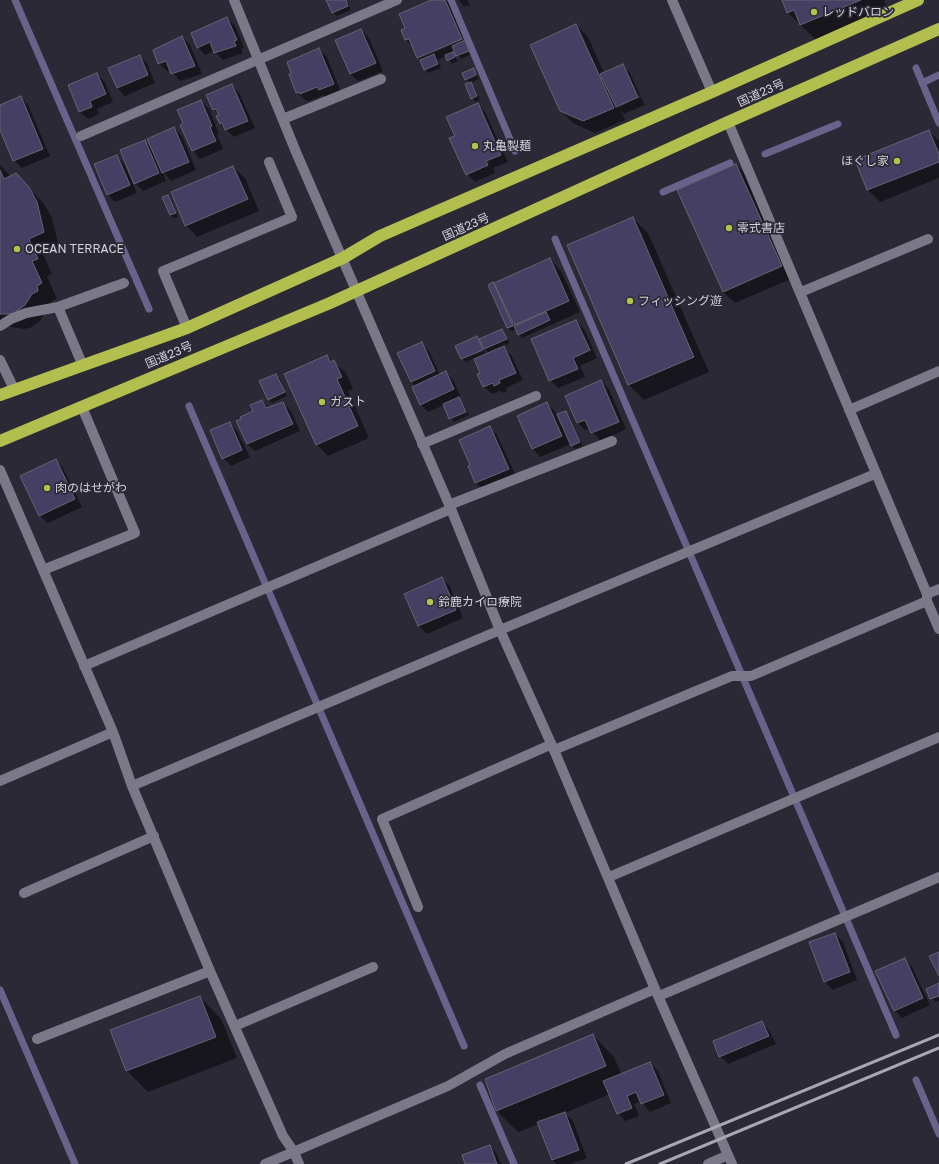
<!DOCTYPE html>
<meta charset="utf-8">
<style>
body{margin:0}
canvas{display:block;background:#2a2935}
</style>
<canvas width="939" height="1164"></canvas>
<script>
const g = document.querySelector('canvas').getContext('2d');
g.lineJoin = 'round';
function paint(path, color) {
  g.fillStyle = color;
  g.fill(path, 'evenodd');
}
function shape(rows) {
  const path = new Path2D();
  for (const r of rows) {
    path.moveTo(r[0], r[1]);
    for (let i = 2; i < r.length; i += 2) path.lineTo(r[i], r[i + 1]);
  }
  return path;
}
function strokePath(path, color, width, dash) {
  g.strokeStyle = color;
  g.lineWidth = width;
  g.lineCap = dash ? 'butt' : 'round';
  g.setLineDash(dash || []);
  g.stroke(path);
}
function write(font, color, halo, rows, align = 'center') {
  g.font = font + ' "Golos Text","Noto Sans JP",sans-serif';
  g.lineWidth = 3.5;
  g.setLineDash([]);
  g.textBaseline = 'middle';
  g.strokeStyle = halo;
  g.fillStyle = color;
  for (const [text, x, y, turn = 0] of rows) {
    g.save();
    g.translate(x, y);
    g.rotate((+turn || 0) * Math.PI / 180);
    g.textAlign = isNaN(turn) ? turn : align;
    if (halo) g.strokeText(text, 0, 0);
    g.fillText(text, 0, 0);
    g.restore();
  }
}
paint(shape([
 [327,0,347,0,351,10,336,16],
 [434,0,446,0,450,4,464,37,420,55,420,58,465,39,472,54,461,59,456,52,453,53,458,61,452,64,446,56,438,60,441,68,428,73,414,48,406,40,402,31],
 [459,0,467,0,470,5,464,7],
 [783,0,884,0,888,10,816,40,788,13],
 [227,18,235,26,244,48,241,49,243,53,223,60,214,51,205,55,198,47],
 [576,25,588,37,604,73,622,65,630,73,640,95,618,105,618,107,641,97,645,105,624,114,621,111,625,120,595,133,573,123,561,111],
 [361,30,369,38,383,71,358,81,350,73],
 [182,37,190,45,202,74,180,81,171,70,167,71,159,64,154,51],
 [319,49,327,57,341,92,327,98,324,95,309,101,305,100,297,92],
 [139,56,147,63,155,83,125,96,117,88,109,68],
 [473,69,479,79,470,83,474,87,480,100,476,102,472,98,470,83,466,79],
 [97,74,105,82,113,102,97,109,99,114,88,119,80,112,69,86],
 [232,85,239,93,255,128,234,137,220,124,220,115,214,110],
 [21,97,28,105,50,156,22,168,14,160,0,127,0,106],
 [201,101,209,109,219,134,217,135,223,149,200,159,193,151,182,125],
 [477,104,485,112,508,162,493,168,495,173,475,182,467,174,456,136],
 [174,128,182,136,196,170,171,181,163,172,166,181,143,191,135,183,145,141,153,149],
 [929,131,939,141,939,178,880,202,868,190,856,161],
 [117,156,124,164,137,193,115,202,107,194],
 [0,165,11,177,16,174,44,204,52,218,59,247,43,254,52,274,47,276,57,299,51,301,53,306,47,309,40,321,30,328,23,329,7,326,0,326],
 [736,165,748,177,793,278,735,303,723,292],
 [233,167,245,178,259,211,197,237,186,225],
 [167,196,171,199,178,217,174,218,170,215],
 [633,218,648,233,709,372,644,400,629,385,568,246],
 [550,259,561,271,580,312,522,338,516,329,512,331,508,328,493,283,497,288],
 [576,321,584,329,597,358,580,366,585,377,558,388,550,380],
 [502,331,510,343,503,346,511,355,523,380,506,388,507,391,503,393,500,391,492,394,484,387,481,374,474,358,466,362,462,358,477,337,480,340],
 [483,347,489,353,486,355],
 [421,343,429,351,440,375,446,373,453,380,461,397,459,398,469,415,454,422,444,405,428,412,420,404,416,386,411,382],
 [326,356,346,373,353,389,348,391,369,438,328,456,316,444],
 [276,375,280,379,287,396,272,403,269,399],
 [601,381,609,389,626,429,600,441,590,428,585,430,578,423],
 [262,401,269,408,283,403,291,411,300,431,255,451,247,444],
 [547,404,555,411,561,426,563,425,565,412,569,415,583,446,575,449,571,444,540,457,533,449,518,417],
 [230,423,237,431,250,457,231,466,223,458],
 [490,428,497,435,516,476,484,490,476,483,472,465],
 [55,460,63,468,82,507,48,523,40,516,21,476],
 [442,579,450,586,463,618,427,634,419,626,405,595],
 [835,934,843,942,857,980,833,990,825,982,811,943],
 [904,959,912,967,930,1005,902,1018,894,1010],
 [939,984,939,1001,935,1002,927,989],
 [200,997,221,1019,237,1058,148,1092,126,1070],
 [761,1022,769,1030,776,1044,728,1064,720,1056],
 [593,1035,614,1057,622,1075,650,1063,658,1071,671,1103,650,1112,641,1101,634,1104,639,1116,625,1121,618,1113,610,1094,565,1113,573,1121,587,1158,570,1164,557,1164,552,1160,539,1124,518,1132,497,1111,486,1079],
 [490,1146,497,1154,501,1164,466,1164]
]), '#0007');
strokePath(shape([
 [15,0,149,309],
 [451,0,515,151],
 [916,68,939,123],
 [922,83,939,75],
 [765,154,838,124],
 [663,192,730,163],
 [555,239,896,1035],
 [189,406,464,1046],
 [0,990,75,1164],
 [916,1080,939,1134],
 [480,1085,514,1164]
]), '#69638b', 7);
const building = shape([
 [326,0,346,0,348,6,332,13,326,0],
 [431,0,445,0,462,39,417,58,409,39,405,40,401,30,405,28,399,14,431,0],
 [782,0,861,0,800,25,794,10,787,13,782,0],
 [227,17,237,40,234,41,236,46,214,53,210,42,197,48,191,33,227,17],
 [576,24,614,108,583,121,560,111,530,45,576,24],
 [361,29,376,63,350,74,335,40,361,29],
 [182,36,195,66,171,74,166,61,158,64,153,50,182,36],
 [465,40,469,51,456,56,452,46,465,40],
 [319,48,334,84,319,90,317,87,300,94,299,92,296,93,289,74,291,73,287,62,319,48],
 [453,52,455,57,447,61,445,55,453,52],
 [434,54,438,64,424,70,420,60,434,54],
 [140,55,148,75,117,88,108,68,140,55],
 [623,64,638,97,616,107,600,74,623,64],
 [474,68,476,75,465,80,462,73,474,68],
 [97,73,106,94,90,101,92,107,79,112,68,85,97,73],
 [471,82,477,96,471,99,465,84,471,82],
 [232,84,248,121,225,130,222,123,220,124,216,116,219,115,216,109,213,110,206,95,232,84],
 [21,96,43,149,13,161,0,130,0,105,21,96],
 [201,100,212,126,210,127,216,141,192,151,180,125,183,123,177,110,201,100],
 [478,103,501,155,486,161,488,165,466,175,449,138,455,136,446,117,478,103],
 [174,127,189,162,162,173,147,139,174,127],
 [929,130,939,154,939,162,867,190,855,160,929,130],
 [145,140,159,173,134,184,120,150,145,140],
 [117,155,130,185,107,195,94,164,117,155],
 [736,164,782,266,723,292,677,190,736,164],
 [233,166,248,199,185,226,171,192,233,166],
 [0,170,4,179,16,173,29,187,37,202,44,232,29,239,38,259,32,261,42,283,37,286,38,291,32,294,25,305,14,313,7,314,0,314,0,170],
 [168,195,176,213,170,215,162,197,168,195],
 [633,217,694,357,628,385,567,245,633,217],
 [550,258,569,301,514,325,494,283,550,258],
 [493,282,513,326,507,328,488,285,493,282],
 [546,312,550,320,518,335,514,326,546,312],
 [576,320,590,350,573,358,578,369,549,381,531,339,576,320],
 [502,329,507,339,484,349,479,339,502,329],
 [477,336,483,350,461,359,455,346,477,336],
 [422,342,435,371,411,382,397,353,422,342],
 [504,346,516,373,499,380,500,383,494,386,493,383,483,387,477,374,480,373,474,359,504,346],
 [327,355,330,362,334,360,342,377,337,379,358,426,316,445,284,374,327,355],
 [446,371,454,389,420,405,412,387,446,371],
 [276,374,285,392,268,400,259,381,276,374],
 [601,380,619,422,591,433,585,420,577,423,565,396,601,380],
 [459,397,466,412,449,419,443,404,459,397],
 [262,400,266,408,283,402,293,424,247,444,236,421,241,419,240,417,253,411,250,405,262,400],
 [547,402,562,436,532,449,517,416,547,402],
 [566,411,580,442,571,446,557,414,566,411],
 [230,422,242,450,222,459,210,430,230,422],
 [490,426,509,469,475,483,468,466,470,465,459,440,490,426],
 [56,459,75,499,39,516,20,476,56,459],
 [442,577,456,610,418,626,404,594,442,577],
 [835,933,850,972,824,982,809,942,835,933],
 [939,952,939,976,929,956,939,952],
 [905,958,923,998,894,1011,875,971,905,958],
 [939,983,939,996,930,999,926,989,939,983],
 [200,996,216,1037,126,1071,110,1030,200,996],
 [762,1021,769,1036,719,1057,713,1041,762,1021],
 [593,1034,606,1066,496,1111,485,1079,593,1034],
 [650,1062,664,1095,641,1104,636,1092,627,1096,632,1108,617,1114,603,1081,650,1062],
 [565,1112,579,1150,552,1160,537,1122,565,1112],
 [490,1145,497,1164,465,1164,462,1155,490,1145]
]);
paint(building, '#453f64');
strokePath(building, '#656371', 1);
strokePath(shape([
 [283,119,381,79],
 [81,136,397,0],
 [58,307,83,366],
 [0,326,11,319,26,313,58,307,124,283],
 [187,328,163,271,292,217,269,162],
 [0,360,14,389],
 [422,444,536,396],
 [449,505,612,441],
 [43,570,135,533,82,407]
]), '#7b7988', 10);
strokePath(shape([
 [234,0,296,152,451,509,500,630,554,750,655,989,732,1164],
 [672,0,712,92],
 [728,122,927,594,927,601,939,629],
 [801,292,928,239],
 [849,410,939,371],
 [0,470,113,732,132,786,210,971,283,1136,294,1152,299,1164],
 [927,594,939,589],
 [84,666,451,509],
 [554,750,732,676,751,676,927,601],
 [0,781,113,732],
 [132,786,500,630,875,474],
 [609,877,939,737],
 [24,893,154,836],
 [418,907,382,819,550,745],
 [659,996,939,877],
 [235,1026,373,967],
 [37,1039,210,971],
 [265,1164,448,1086,505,1054,655,989],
 [708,1164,728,1155]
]), '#7b7988', 10);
strokePath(shape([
 [0,395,187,328,343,258,380,236,712,92,918,0],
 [0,441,330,303,728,122,939,29]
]), '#b2be4e', 12);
strokePath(shape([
 [626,1164,939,1035],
 [660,1164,939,1048]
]), '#a9a8b1', 3);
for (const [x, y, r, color] of [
 [814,12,4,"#b5c249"],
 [475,146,4,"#b5c249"],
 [897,161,4,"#b5c249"],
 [729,228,4,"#b5c249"],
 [17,249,4,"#b5c249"],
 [630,301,4,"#b5c249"],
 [322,402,4,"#b5c249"],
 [47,488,4,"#b5c249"],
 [430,602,4,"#b5c249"]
]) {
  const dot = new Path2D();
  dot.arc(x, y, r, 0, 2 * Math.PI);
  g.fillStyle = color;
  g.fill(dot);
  strokePath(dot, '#2a2935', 1.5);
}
write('12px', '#d3d2da', '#2a2935', [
 ["レッドバロン",822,12],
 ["丸亀製麺",483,146],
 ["ほぐし家",889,161,"right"],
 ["零式書店",737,228],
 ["OCEAN TERRACE",25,249],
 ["フィッシング遊",638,301],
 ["ガスト",330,402],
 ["肉のはせがわ",55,488],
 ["鈴鹿カイロ療院",438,602]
], 'left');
write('12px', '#d3d2da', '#2a2935', [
 ["国道23号",761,93,-24],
 ["国道23号",466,227,-24],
 ["国道23号",169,355,-23]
]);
</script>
